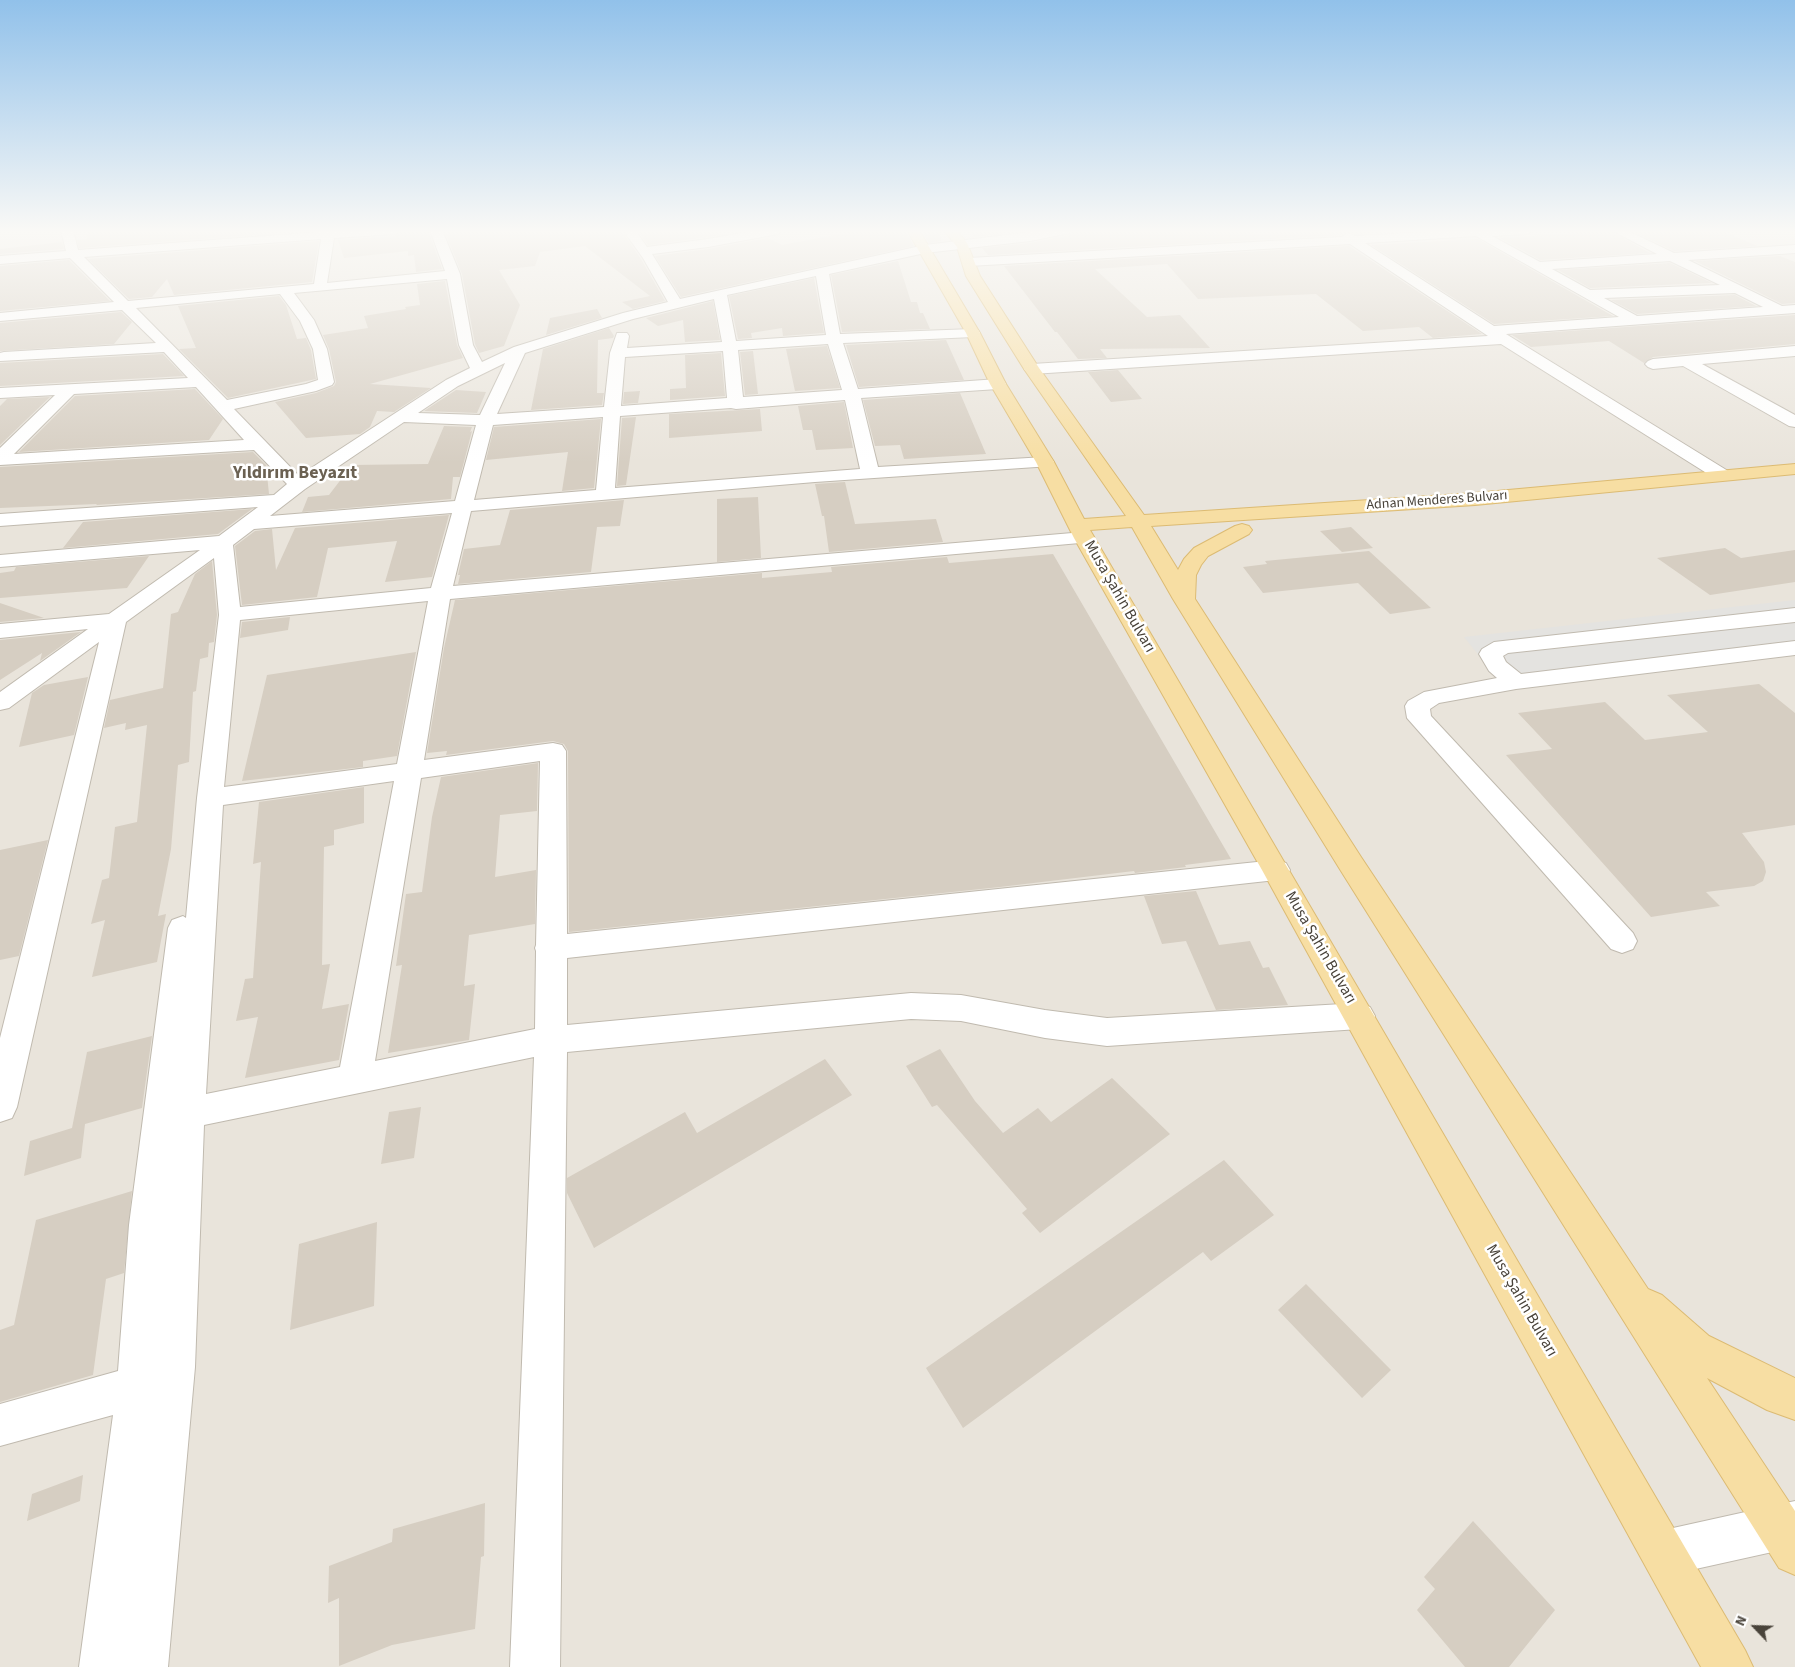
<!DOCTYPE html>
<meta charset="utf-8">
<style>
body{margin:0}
#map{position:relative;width:1795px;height:1667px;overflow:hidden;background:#f5f2ec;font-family:"Source Sans 3",sans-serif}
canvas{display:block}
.north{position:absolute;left:1730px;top:1602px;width:50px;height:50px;-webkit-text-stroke:4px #fff;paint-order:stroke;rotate:294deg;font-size:14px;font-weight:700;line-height:20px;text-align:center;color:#49433a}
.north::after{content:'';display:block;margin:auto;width:18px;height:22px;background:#49433a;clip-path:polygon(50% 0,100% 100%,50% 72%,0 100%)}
</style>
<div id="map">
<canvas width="1795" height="1667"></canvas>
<div class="north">N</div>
</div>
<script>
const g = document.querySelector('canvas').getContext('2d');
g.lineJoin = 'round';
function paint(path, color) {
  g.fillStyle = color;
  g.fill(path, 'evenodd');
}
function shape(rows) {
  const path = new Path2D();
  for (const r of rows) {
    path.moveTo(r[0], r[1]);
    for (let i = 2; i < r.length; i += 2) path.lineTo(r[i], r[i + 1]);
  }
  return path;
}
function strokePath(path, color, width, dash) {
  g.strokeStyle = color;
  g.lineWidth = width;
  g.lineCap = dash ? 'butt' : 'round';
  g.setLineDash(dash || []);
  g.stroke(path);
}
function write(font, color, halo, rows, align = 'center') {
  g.font = font + ' "Source Sans 3",sans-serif';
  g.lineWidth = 5;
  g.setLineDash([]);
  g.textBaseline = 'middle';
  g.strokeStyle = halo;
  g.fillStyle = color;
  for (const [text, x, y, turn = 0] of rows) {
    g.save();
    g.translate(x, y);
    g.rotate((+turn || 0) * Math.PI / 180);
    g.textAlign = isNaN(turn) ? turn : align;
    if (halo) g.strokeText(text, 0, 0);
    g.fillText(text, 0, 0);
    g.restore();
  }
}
paint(shape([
 [0,230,1795,230,1795,1667,0,1667]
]), '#e9e4db');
paint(shape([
 [1795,600,1795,655,1506,689,1464,637]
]), '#e4e3e0');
paint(shape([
 [86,230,321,230,79,248,77,240,87,239],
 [403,230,428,230,442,269,416,272,414,255,408,256,408,251,344,258,338,240,395,236],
 [444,230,621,230,641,259,665,301,633,309,622,302,650,296,585,246,540,252,535,266,499,270,520,305,504,346,479,353,475,344,462,274],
 [637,230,718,230,722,235,648,245],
 [862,230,905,230,914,246,681,297,655,256,708,249,768,238,782,245],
 [921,230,940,230,941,241,929,243],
 [968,230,1031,230,974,237],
 [1074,230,1249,230,1254,234,1326,230,1415,231,1355,234,1349,231,1341,235,988,255,982,248,1030,243,1070,235],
 [1630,230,1721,230,1757,246,1674,251],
 [1610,231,1650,253,1540,260,1500,238],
 [1478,239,1613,316,1494,324,1371,245],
 [319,241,312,282,174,295,167,279,152,297,129,299,88,259],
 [62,242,64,249,0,254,0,249],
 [1349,246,1482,334,1433,338,1419,327,1363,331,1316,294,1198,299,1167,264,1095,269,1147,317,1180,315,1210,348,1100,349,1107,358,1078,359,1057,332,1055,332,1004,266],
 [1780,256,1795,262,1795,303,1782,304,1695,261],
 [69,260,110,301,0,311,0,266],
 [898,261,911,302,917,302,920,313,923,313,930,329,842,332,831,275],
 [1670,263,1712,283,1590,288,1558,270],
 [814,278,824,333,783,336,782,328,751,333,752,338,738,339,729,296],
 [445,281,457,345,463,358,370,384,431,388,394,412,377,411,370,427,360,434,306,438,275,402,316,393,334,386,336,382,329,349,323,335,368,328,364,316,406,309,405,307,420,305,417,284],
 [1735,295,1756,306,1637,314,1611,300],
 [279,296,286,305,297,339,306,338,311,350,316,379,228,398,179,349,196,348,178,306],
 [713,301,720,340,685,342,683,320,658,326,646,318],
 [597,309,602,318,546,335,550,318],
 [121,312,132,322,114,344,0,351,0,323],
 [1795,315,1795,344,1653,357,1644,363,1609,341,1531,347,1512,335],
 [609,328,614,336,613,338,598,340,597,393,604,393,602,405,531,410,543,349],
 [946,340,964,380,859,387,846,345],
 [827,346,840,388,795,391,786,349],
 [753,351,758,394,745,395,740,352],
 [721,353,725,396,670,400,670,389,686,388,685,355],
 [163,354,184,376,0,386,0,363],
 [1118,370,1142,399,1111,402,1088,372],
 [195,389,223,419,209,440,19,452,75,396],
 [456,390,486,392,477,413,424,411],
 [640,391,638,403,623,404,624,392],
 [960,393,986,454,904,459,900,445,875,446,863,400],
 [50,397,0,445,0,406,7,399],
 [844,402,853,448,816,450,812,430,803,430,798,406],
 [760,409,762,431,669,438,669,414],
 [636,417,626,485,617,486,622,418],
 [601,419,594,488,562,491,568,452,486,460,494,427],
 [444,426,472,427,470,432,472,431,460,477,453,477,451,499,302,512,308,497,329,495,352,465,428,464],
 [253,452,266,465,269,494,96,505,97,504,0,508,0,467],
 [845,482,855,524,936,519,943,542,829,552,824,516,822,516,815,484],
 [758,497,761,558,717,562,717,499],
 [624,500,620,526,597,527,591,572,458,584,460,575,458,575,464,549,500,545,510,510],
 [252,509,218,534,63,548,83,522],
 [449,515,432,577,385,582,397,541,328,548,317,597,242,605,235,546,255,531,272,529,276,570,295,528],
 [1351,527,1373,548,1342,552,1320,531],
 [1725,548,1741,558,1795,550,1795,582,1710,595,1657,558],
 [1369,551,1431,608,1390,614,1358,583,1263,593,1243,567,1267,564,1265,561],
 [1053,554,1231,859,1185,865,1186,867,1135,873,1134,871,1000,887,569,932,568,751,564,744,553,741,446,755,447,751,427,753,444,648,455,600,762,573,762,578,832,572,831,567,947,557,949,563],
 [149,556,127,588,0,598,0,573,14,571,16,567],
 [212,561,217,615,214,642,209,643,208,657,200,659,196,691,193,692,189,762,178,765,171,849,158,916,166,914,157,962,92,977,105,920,91,924,102,880,109,878,115,827,137,822,147,725,125,730,126,723,104,728,110,700,163,688,171,614,178,612,195,574],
 [0,603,44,618,0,622],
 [290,617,288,630,240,638,242,622],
 [81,632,40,661,42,653,0,680,0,640],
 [416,652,397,756,363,761,363,767,242,781,267,675],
 [88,677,74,735,19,747,32,693,44,685],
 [1759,684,1795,713,1795,825,1742,833,1764,862,1766,872,1763,881,1754,886,1706,892,1720,906,1651,917,1506,755,1552,749,1518,713,1605,702,1645,740,1708,732,1667,695],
 [538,763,537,811,500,815,495,877,536,870,535,924,469,935,464,986,475,984,469,1040,388,1053,402,965,396,966,406,894,422,892,432,817,441,777],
 [364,787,364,823,334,830,334,845,324,847,322,965,330,964,322,1009,349,1004,339,1060,245,1078,258,1017,236,1021,245,979,253,978,261,862,253,864,259,802],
 [48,840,19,956,0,960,0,850],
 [1196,891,1219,945,1250,941,1263,968,1269,967,1288,1005,1216,1010,1186,941,1162,944,1144,896],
 [152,1036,142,1108,85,1124,81,1158,24,1176,30,1141,72,1128,87,1052],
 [940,1049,975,1101,1003,1133,1038,1108,1051,1122,1112,1078,1170,1134,1040,1233,1022,1213,1027,1209,937,1105,932,1107,906,1066],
 [825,1059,852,1095,594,1248,567,1193,567,1178,685,1112,697,1133],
 [421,1107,414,1158,381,1164,389,1112],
 [1224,1160,1274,1215,1211,1261,1203,1252,963,1428,926,1368],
 [132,1191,124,1273,106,1279,93,1375,0,1402,0,1330,14,1325,36,1220],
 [377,1222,374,1306,290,1330,299,1244],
 [1306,1284,1391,1370,1362,1398,1278,1310],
 [83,1475,80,1501,27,1521,32,1494],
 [485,1503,484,1556,481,1557,475,1629,392,1645,339,1666,339,1598,328,1603,329,1566,392,1542,393,1529],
 [1473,1521,1555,1610,1509,1667,1465,1667,1417,1610,1435,1589,1424,1577]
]), '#d6cec2');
const minor = shape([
 [61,230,73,230,78,250,347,230,401,230,395,234,334,238,327,283,445,271,430,230,442,230,460,274,473,345,482,362,514,347,623,313,668,302,643,258,623,230,635,230,647,247,708,239,758,230,784,230,778,234,708,247,652,254,680,299,925,245,1047,230,1072,230,1070,233,1030,241,925,253,829,274,840,334,973,329,978,330,980,333,978,336,973,337,843,343,858,389,998,379,1004,381,1006,384,1004,387,998,389,861,398,878,467,1045,457,1051,458,1054,462,1051,466,815,482,471,511,453,586,1084,532,1091,534,1094,538,1091,542,450,599,424,760,553,743,562,745,566,751,567,934,1276,860,1286,863,1290,870,1286,877,1276,880,567,958,567,1025,911,993,961,995,1045,1010,1107,1018,1359,1003,1370,1007,1375,1016,1370,1025,1359,1029,1107,1046,1045,1038,961,1021,911,1019,567,1052,560,1667,510,1667,534,1057,204,1125,195,1367,168,1667,79,1667,113,1415,0,1446,0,1404,118,1371,129,1225,168,928,172,920,183,916,186,918,197,798,219,615,214,558,126,622,17,1107,12,1118,0,1122,0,1038,99,642,9,708,0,710,0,692,88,629,0,638,0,624,109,614,200,550,0,567,0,555,219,536,258,507,0,526,0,514,274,495,287,484,254,450,0,465,0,448,55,395,0,398,0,388,188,378,164,352,0,361,0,353,4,352,156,343,122,310,0,321,0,313,114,302,70,258,0,264,0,256,66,251,61,230],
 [321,239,314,284,128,301,84,257,321,239],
 [816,276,826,335,736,341,727,295,816,276],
 [447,279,459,345,470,368,446,380,299,476,234,409,316,391,332,385,334,382,327,349,314,320,294,293,447,279],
 [280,294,300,321,313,349,318,380,306,384,227,400,136,308,280,294],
 [714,299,722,342,627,348,629,336,627,333,617,333,610,353,604,407,497,414,525,353,633,319,714,299],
 [828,344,842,390,743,397,738,350,828,344],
 [723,351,727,398,621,406,625,357,723,351],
 [505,363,480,415,418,413,458,386,505,363],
 [196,387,244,440,14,454,74,394,196,387],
 [845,400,860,469,615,488,620,416,731,408,736,409,845,400],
 [603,417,596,490,474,500,493,425,603,417],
 [404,422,476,425,455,501,270,516,305,489,404,422],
 [452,513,431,588,240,607,233,545,254,529,452,513],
 [428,601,397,764,224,787,240,620,428,601],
 [540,761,536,945,535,948,536,951,535,1029,375,1061,421,778,540,761],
 [394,781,340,1067,206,1094,223,805,394,781],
 [1464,230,1533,230,1527,234,1492,236,1540,262,1657,254,1611,230,1626,230,1674,253,1795,245,1795,253,1688,260,1782,306,1795,305,1795,313,1506,334,1728,471,1731,475,1728,479,1722,480,1716,479,1501,344,1032,374,1027,372,1024,369,1027,366,1032,364,1488,336,1350,244,969,266,963,262,969,258,1342,237,1348,233,1355,236,1464,230],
 [1476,236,1619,317,1494,326,1365,243,1476,236],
 [1670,261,1720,285,1590,290,1552,269,1670,261],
 [1735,293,1763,307,1637,316,1604,298,1735,293],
 [1795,346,1795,356,1702,364,1795,415,1795,427,1789,426,1683,366,1653,369,1648,367,1645,364,1648,361,1653,359,1795,346],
 [1795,608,1795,622,1508,653,1503,656,1506,662,1521,674,1795,641,1795,655,1516,689,1439,703,1430,709,1431,716,1633,933,1637,941,1633,949,1622,953,1611,949,1407,718,1405,706,1408,701,1424,692,1497,678,1489,671,1479,654,1482,649,1494,642,1795,608],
 [1795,1501,1795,1547,1664,1576,1648,1569,1641,1553,1648,1537,1664,1530,1795,1501]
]);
const major = shape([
 [907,230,919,230,980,333,1006,384,1054,462,1084,519,1126,516,1024,369,966,276,957,247,944,230,956,230,967,243,980,276,1039,368,1144,515,1475,493,1795,464,1795,474,1475,505,1151,526,1178,570,1184,559,1194,548,1235,526,1242,524,1249,526,1252,530,1249,534,1208,556,1201,565,1196,575,1195,599,1361,857,1648,1289,1662,1295,1709,1336,1795,1378,1795,1420,1767,1410,1707,1378,1795,1511,1795,1575,1779,1568,1341,871,1173,599,1132,527,1090,530,1745,1650,1753,1667,1701,1667,1262,870,1074,538,1036,462,990,384,966,333,907,230]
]);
strokePath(minor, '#c0baaf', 2);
strokePath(major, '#dcbb73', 2);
paint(minor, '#fff');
paint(major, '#f7dea3');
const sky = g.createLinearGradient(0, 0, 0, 463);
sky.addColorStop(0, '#91c1ea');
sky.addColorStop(0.5, '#faf9f6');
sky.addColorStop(1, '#faf9f600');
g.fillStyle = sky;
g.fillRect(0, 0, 1795, 463);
write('14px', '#49433a', '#fff', [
 ["Adnan Menderes Bulvarı",1437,501,-4]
]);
write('16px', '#49433a', '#fff', [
 ["Musa Şahin Bulvarı",1119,597,60],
 ["Musa Şahin Bulvarı",1320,948,60],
 ["Musa Şahin Bulvarı",1521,1301,60]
]);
write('bold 18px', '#6b6152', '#fff', [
 ["Yıldırım Beyazıt",295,474]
]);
</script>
